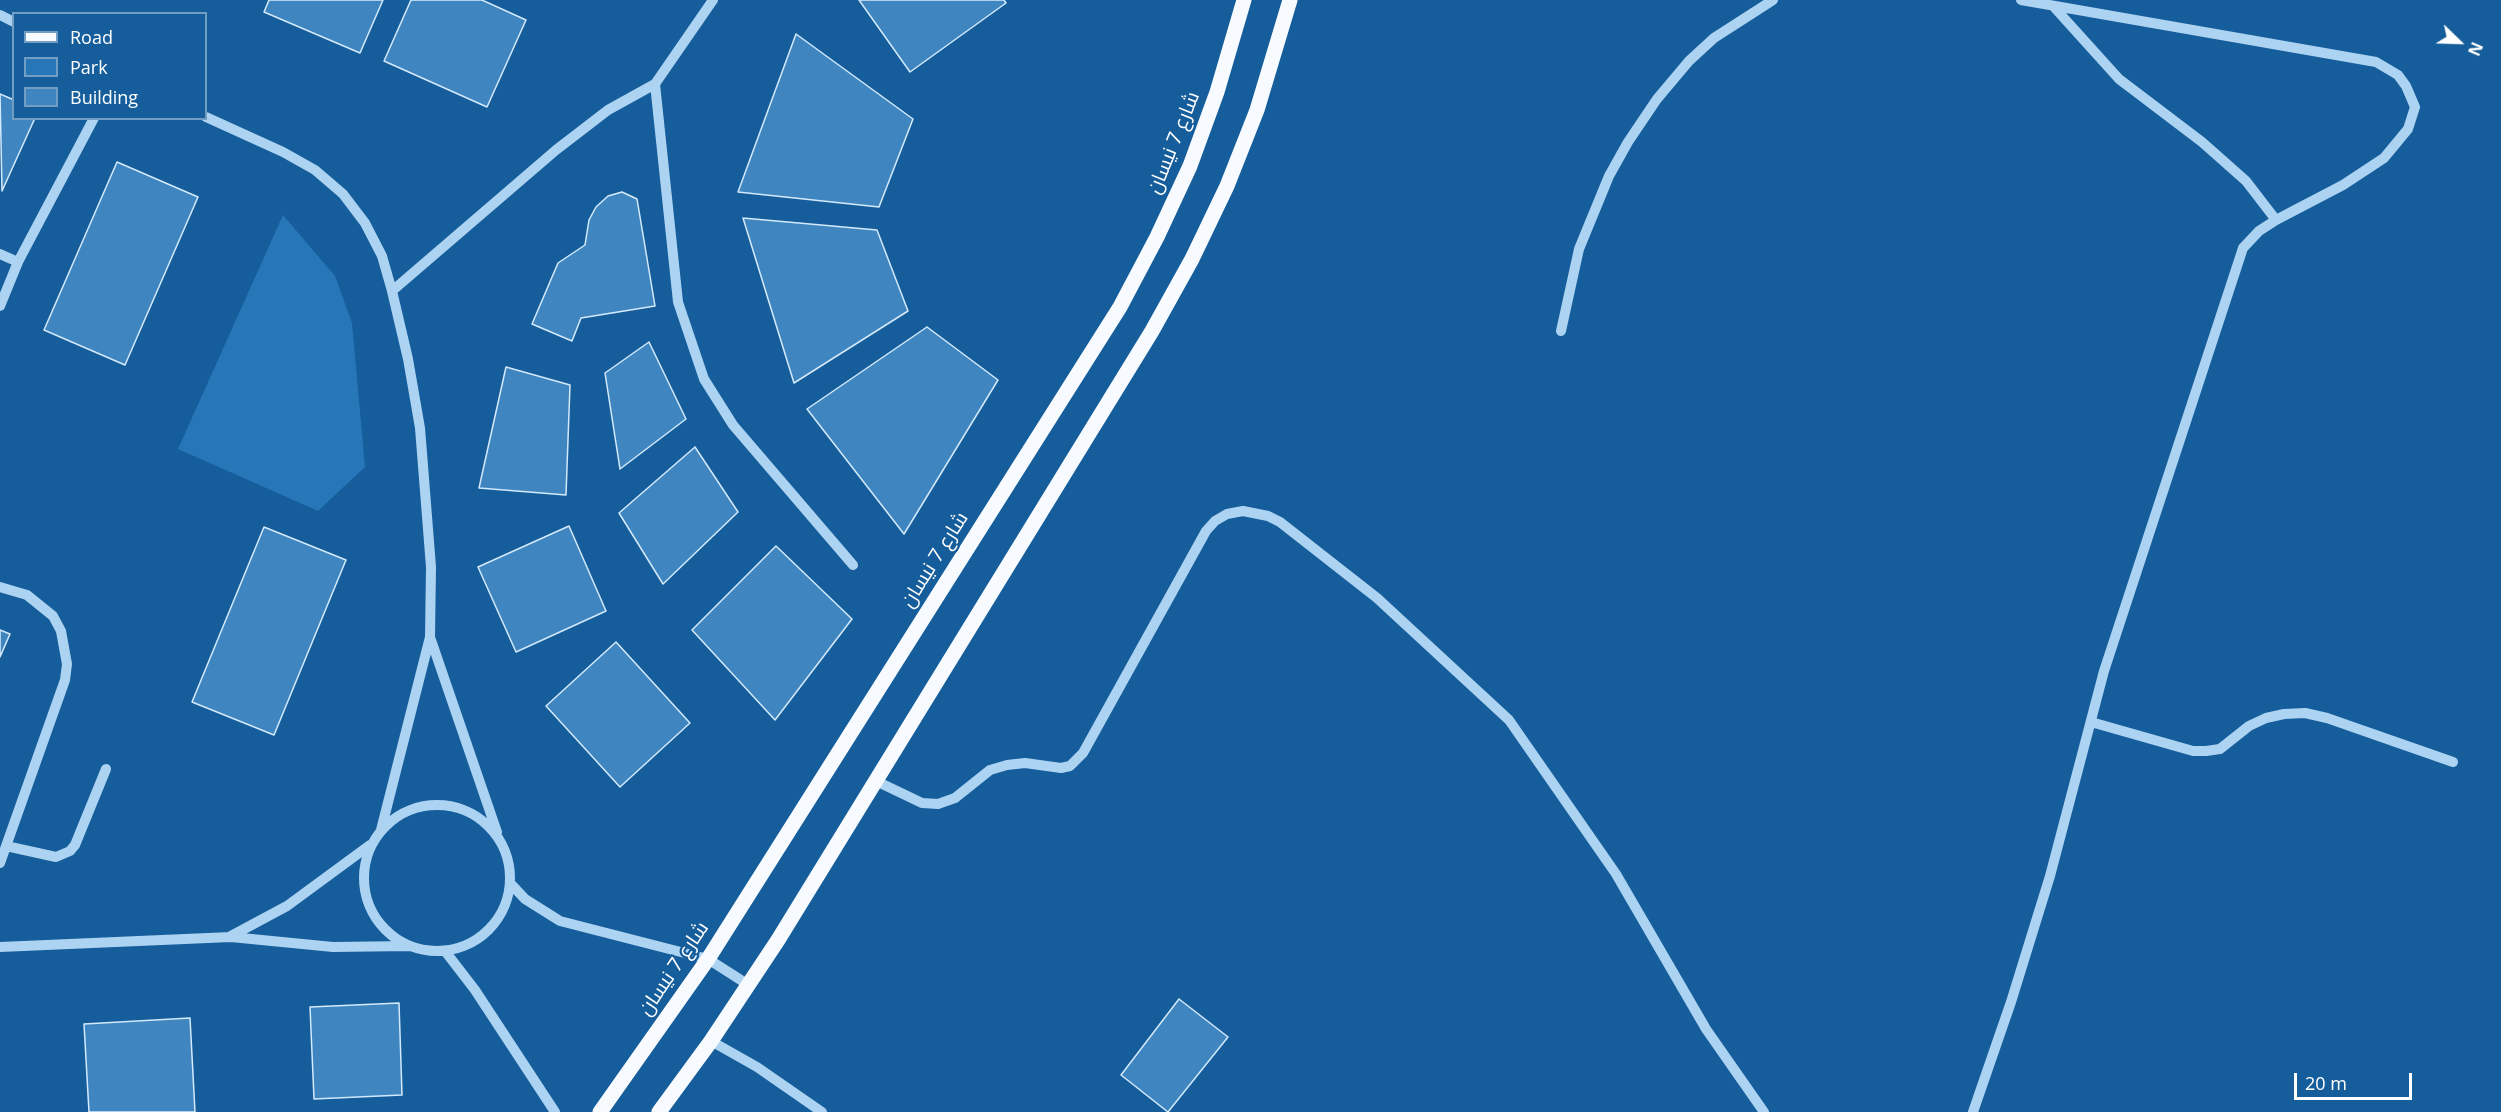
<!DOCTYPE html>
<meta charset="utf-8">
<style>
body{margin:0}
#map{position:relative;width:2501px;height:1112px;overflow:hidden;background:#165d9b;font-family:"Open Sans",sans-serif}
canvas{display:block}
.legend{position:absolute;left:12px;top:12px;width:195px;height:108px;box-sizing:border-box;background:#165d9b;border:2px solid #739ec3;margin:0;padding:8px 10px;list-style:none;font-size:18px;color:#fff}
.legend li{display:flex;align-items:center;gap:12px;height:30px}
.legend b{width:30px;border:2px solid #739ec3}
.north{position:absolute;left:2429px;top:12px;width:60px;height:60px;-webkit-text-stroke:4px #165d9b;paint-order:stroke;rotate:113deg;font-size:16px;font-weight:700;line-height:24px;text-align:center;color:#fff}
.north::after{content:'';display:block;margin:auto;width:21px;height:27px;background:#fff;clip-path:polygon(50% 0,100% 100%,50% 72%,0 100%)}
.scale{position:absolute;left:2294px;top:1073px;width:118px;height:27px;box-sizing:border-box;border:3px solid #fff;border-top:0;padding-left:8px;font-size:18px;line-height:21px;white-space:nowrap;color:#fff;-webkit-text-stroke:4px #165d9b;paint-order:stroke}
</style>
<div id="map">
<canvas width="2501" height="1112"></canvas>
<ul class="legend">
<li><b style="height:8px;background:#f7fbff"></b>Road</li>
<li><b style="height:16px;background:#2676b8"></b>Park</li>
<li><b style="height:16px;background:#3f86c1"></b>Building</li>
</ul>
<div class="north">N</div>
<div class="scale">20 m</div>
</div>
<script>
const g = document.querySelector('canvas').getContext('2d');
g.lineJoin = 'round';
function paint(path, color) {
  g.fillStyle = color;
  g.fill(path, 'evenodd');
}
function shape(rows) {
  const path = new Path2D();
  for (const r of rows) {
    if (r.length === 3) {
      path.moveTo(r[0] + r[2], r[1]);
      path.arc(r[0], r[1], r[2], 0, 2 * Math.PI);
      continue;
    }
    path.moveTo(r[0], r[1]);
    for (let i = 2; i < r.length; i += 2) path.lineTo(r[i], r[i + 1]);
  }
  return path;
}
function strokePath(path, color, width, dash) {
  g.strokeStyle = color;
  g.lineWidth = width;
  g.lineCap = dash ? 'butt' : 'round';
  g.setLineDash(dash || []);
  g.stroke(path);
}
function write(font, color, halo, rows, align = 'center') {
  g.font = font + ' "Open Sans",Cairo,sans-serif';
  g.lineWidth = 4.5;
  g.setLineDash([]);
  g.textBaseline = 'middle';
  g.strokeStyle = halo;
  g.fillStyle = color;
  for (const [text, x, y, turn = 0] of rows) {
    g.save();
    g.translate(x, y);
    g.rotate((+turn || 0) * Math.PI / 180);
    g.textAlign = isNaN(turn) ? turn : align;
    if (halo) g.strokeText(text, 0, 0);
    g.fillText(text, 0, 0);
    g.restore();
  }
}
paint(shape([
 [283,215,335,276,352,323,365,467,318,511,178,449]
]), '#2676b8');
const building = shape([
 [269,0,383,0,360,53,264,12,269,0],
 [411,0,482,0,526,20,487,107,384,61,411,0],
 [859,0,1004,0,1006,3,910,72,859,0],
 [796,34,913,119,879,207,738,192,796,34],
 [0,94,14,100,14,118,35,118,2,191,0,94],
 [117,162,198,197,125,365,44,330,117,162],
 [622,192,637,199,655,306,581,318,572,341,532,324,558,263,585,245,589,220,596,207,608,196,622,192],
 [743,218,877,230,908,311,794,383,743,218],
 [927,327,998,380,904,534,807,409,927,327],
 [649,342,686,419,620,469,605,373,649,342],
 [506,367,570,385,566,495,479,488,506,367],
 [695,447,738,512,663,584,619,513,695,447],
 [569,526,606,611,516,652,478,567,569,526],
 [264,527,346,560,274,735,192,702,264,527],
 [776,546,852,619,775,720,692,630,776,546],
 [0,630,10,634,0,657,0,630],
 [616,642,690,723,620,787,546,706,616,642],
 [1179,999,1228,1037,1168,1112,1121,1075,1179,999],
 [399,1003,402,1095,314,1099,310,1007,399,1003],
 [190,1018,195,1112,89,1112,84,1024,190,1018]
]);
paint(building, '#3f86c1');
strokePath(building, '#d4eafc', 1.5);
strokePath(shape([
 [2054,7,2119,79,2202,142,2246,181,2276,220],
 [0,15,14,22],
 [655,84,678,302,704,379,733,425,853,565],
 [206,117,283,152,315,170,343,194,365,223,382,256,392,291,408,359,420,428,431,567,430,637,381,830],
 [0,254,18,262],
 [392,291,556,150,608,110,655,84,713,0],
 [0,306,18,262,94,118],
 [1561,331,1579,249,1609,176,1628,142,1657,99,1689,61,1714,38,1773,0],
 [0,587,27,595,53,616,61,631,67,664,65,680,0,863],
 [430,637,497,832],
 [2091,722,2193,751,2206,751,2220,749,2249,726,2266,718,2284,714,2305,713,2327,718,2453,762],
 [876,781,922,803,938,804,955,798,990,770,1007,765,1025,763,1061,768,1070,766,1083,753,1206,531,1215,521,1227,514,1243,511,1268,516,1280,522,1377,598,1509,720,1616,874,1706,1029,1764,1112],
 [437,878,73],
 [6,846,56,857,70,851,75,845,106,769],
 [510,883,525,899,560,921,708,959,747,984],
 [231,936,287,906,370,845],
 [0,947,231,937,333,947,410,946],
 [445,951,475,990,555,1112],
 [711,1041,757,1067,822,1112],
 [1973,1112,2011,1002,2050,876,2104,671,2243,248,2259,231,2276,220,2343,185,2384,158,2408,129,2415,107,2406,86,2398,75,2376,62,2021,0]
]), '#acd3f2', 10);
strokePath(shape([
 [600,1112,708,959,1120,307,1157,237,1190,166,1217,92,1244,0],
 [659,1112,711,1041,778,940,1152,331,1192,259,1227,186,1257,110,1290,0]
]), '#f7fbff', 15);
write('20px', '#fff', '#165d9b', [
 ["شارع 7 نيسان",1174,143,-68],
 ["شارع 7 نيسان",935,560,-58],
 ["شارع 7 نيسان",674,969,-56]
]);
</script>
